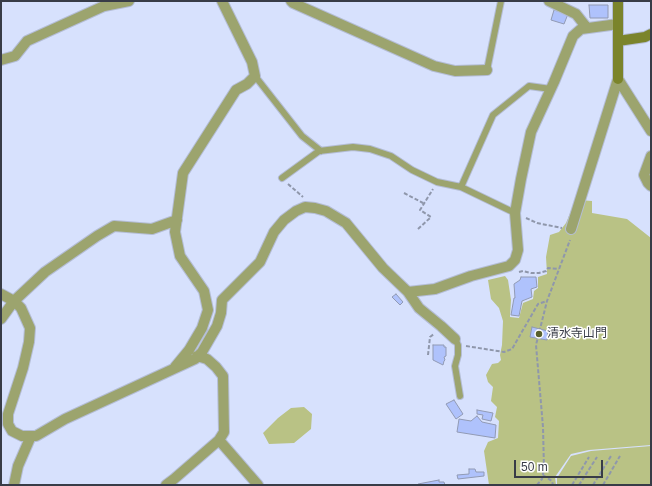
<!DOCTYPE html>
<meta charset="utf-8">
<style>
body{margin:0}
#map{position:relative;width:652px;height:486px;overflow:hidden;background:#d7e1fd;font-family:Arial,sans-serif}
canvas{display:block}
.frame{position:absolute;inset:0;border:2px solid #383c47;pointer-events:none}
.scale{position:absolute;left:514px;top:460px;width:89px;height:18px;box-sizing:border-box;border:2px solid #383c47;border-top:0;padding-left:5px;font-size:12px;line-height:14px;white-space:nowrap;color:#383c47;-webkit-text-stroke:3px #fff;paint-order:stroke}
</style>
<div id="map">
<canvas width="652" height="486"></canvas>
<div class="frame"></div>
<div class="scale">50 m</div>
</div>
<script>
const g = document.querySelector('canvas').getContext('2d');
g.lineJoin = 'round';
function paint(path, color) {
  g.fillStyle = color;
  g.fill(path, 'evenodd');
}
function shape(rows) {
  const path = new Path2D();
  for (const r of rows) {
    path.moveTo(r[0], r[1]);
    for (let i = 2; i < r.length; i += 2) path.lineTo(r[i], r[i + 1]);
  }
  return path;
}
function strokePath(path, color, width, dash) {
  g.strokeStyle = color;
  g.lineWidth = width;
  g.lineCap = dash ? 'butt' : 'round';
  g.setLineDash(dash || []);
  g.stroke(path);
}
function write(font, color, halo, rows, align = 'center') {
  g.font = font + ' Arial,"Noto Sans JP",sans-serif';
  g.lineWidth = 3;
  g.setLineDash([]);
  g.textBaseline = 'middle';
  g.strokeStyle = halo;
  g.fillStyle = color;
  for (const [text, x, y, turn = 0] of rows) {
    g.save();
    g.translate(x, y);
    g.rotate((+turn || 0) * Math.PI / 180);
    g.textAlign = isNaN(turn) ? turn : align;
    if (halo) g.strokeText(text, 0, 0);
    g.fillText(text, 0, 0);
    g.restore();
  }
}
paint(shape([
 [578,200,592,201,592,213,627,219,651,238,651,445,589,450,571,454,555,477,556,485,489,485,484,451,488,442,498,438,499,421,495,417,497,407,491,401,493,387,488,382,486,375,492,364,498,363,501,360,500,355,502,345,503,321,499,308,491,299,488,280,505,276,508,280,511,300,510,317,519,318,523,303,533,299,534,291,538,288,538,277,547,274,546,257,550,235,559,232,566,223,573,206],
 [304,407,312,414,311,429,294,443,269,444,263,433,278,418,291,408],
 [651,446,651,485,557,485,557,478,571,456,591,451]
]), '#b9c285');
const building = shape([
 [589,5,608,5,608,18,590,18,589,5],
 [554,10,568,14,564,24,551,20,554,10],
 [521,277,536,277,537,287,531,289,532,297,522,301,519,316,511,315,514,298,515,298,514,284,520,280,521,277],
 [396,294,403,302,400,305,392,297,396,294],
 [532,327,548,331,547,340,530,337,532,327],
 [433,345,444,345,444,347,446,347,446,356,444,357,445,360,444,361,443,365,433,360,433,345],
 [454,400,463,414,456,419,446,404,454,400],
 [477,410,493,413,491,421,482,419,483,415,477,414,477,410],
 [477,416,482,422,496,425,495,438,457,432,459,419,471,421,477,416],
 [469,469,475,469,476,472,484,472,484,476,458,479,457,475,469,474,469,469],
 [439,480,439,482,444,482,445,485,418,485,418,484,439,480]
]);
paint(building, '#afc2fc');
strokePath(building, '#919ab4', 1);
const lane = shape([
 [487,70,501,1],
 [255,76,302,136,321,151],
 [282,178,319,151,353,147,370,149,391,156,412,170,437,182,461,187,515,213],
 [461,187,493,115,529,86,551,89],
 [455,339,458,345,458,355,455,366,460,396]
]);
const street = shape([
 [291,1,293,3,434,66,455,71,487,70],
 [549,1,576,14,587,28],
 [1,60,15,56,27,41,104,6,129,1],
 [618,79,651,131],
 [651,156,644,175,648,183,651,186],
 [571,229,618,79],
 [408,292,419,308,441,326,455,339],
 [1,294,14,301,21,308,30,328,29,342,23,368,8,414,8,424,12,431,22,436,36,436,65,419,195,359,202,352,217,326,221,313,222,300,260,262,274,232,284,220,296,211,305,207,315,208,326,211,346,223,383,268,408,292,435,289,471,276,509,266,515,260,518,250,515,213,521,179,531,132,554,82,573,36,581,29,618,24],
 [1,319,14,301,45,272,97,236,114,226,152,229,177,220],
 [175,367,189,350,202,328,208,310,204,291,180,256,175,232,183,173,236,90,247,84,255,76,252,62,222,1],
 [219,440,258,485],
 [14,485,18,466,31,436],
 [166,485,174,479,219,440,224,432,223,376,216,367,207,359,197,356]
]);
const secondary = shape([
 [618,1,618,79],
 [618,41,645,37,651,34]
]);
strokePath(lane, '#b4bdd5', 8);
strokePath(street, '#b4bdd5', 12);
strokePath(secondary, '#b4bdd5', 12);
strokePath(shape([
 [288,184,303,197],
 [404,193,423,203],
 [526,218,537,223,562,228],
 [418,229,431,217,420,210,433,189],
 [519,272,523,271,531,273,539,273,546,271,548,268,559,269],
 [466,346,504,352,512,349,538,304,547,301],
 [428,355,430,337,434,334],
 [543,475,552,481,553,485],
 [537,485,542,479,544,469,543,427,536,345,547,301,570,240],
 [572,485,589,457],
 [579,485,597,457],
 [593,485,611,456],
 [603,485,620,456]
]), '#8f97ab', 2, [4, 2]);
strokePath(lane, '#9ca46e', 6);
strokePath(street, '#9ca46e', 10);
strokePath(secondary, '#7b842b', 10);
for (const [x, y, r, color] of [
 [539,334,4,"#585f2d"]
]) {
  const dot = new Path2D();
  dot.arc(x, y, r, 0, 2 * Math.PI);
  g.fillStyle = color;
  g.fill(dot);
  strokePath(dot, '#fff', 1.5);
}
write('12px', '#383c47', '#fff', [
 ["清水寺山門",547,334]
], 'left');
</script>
